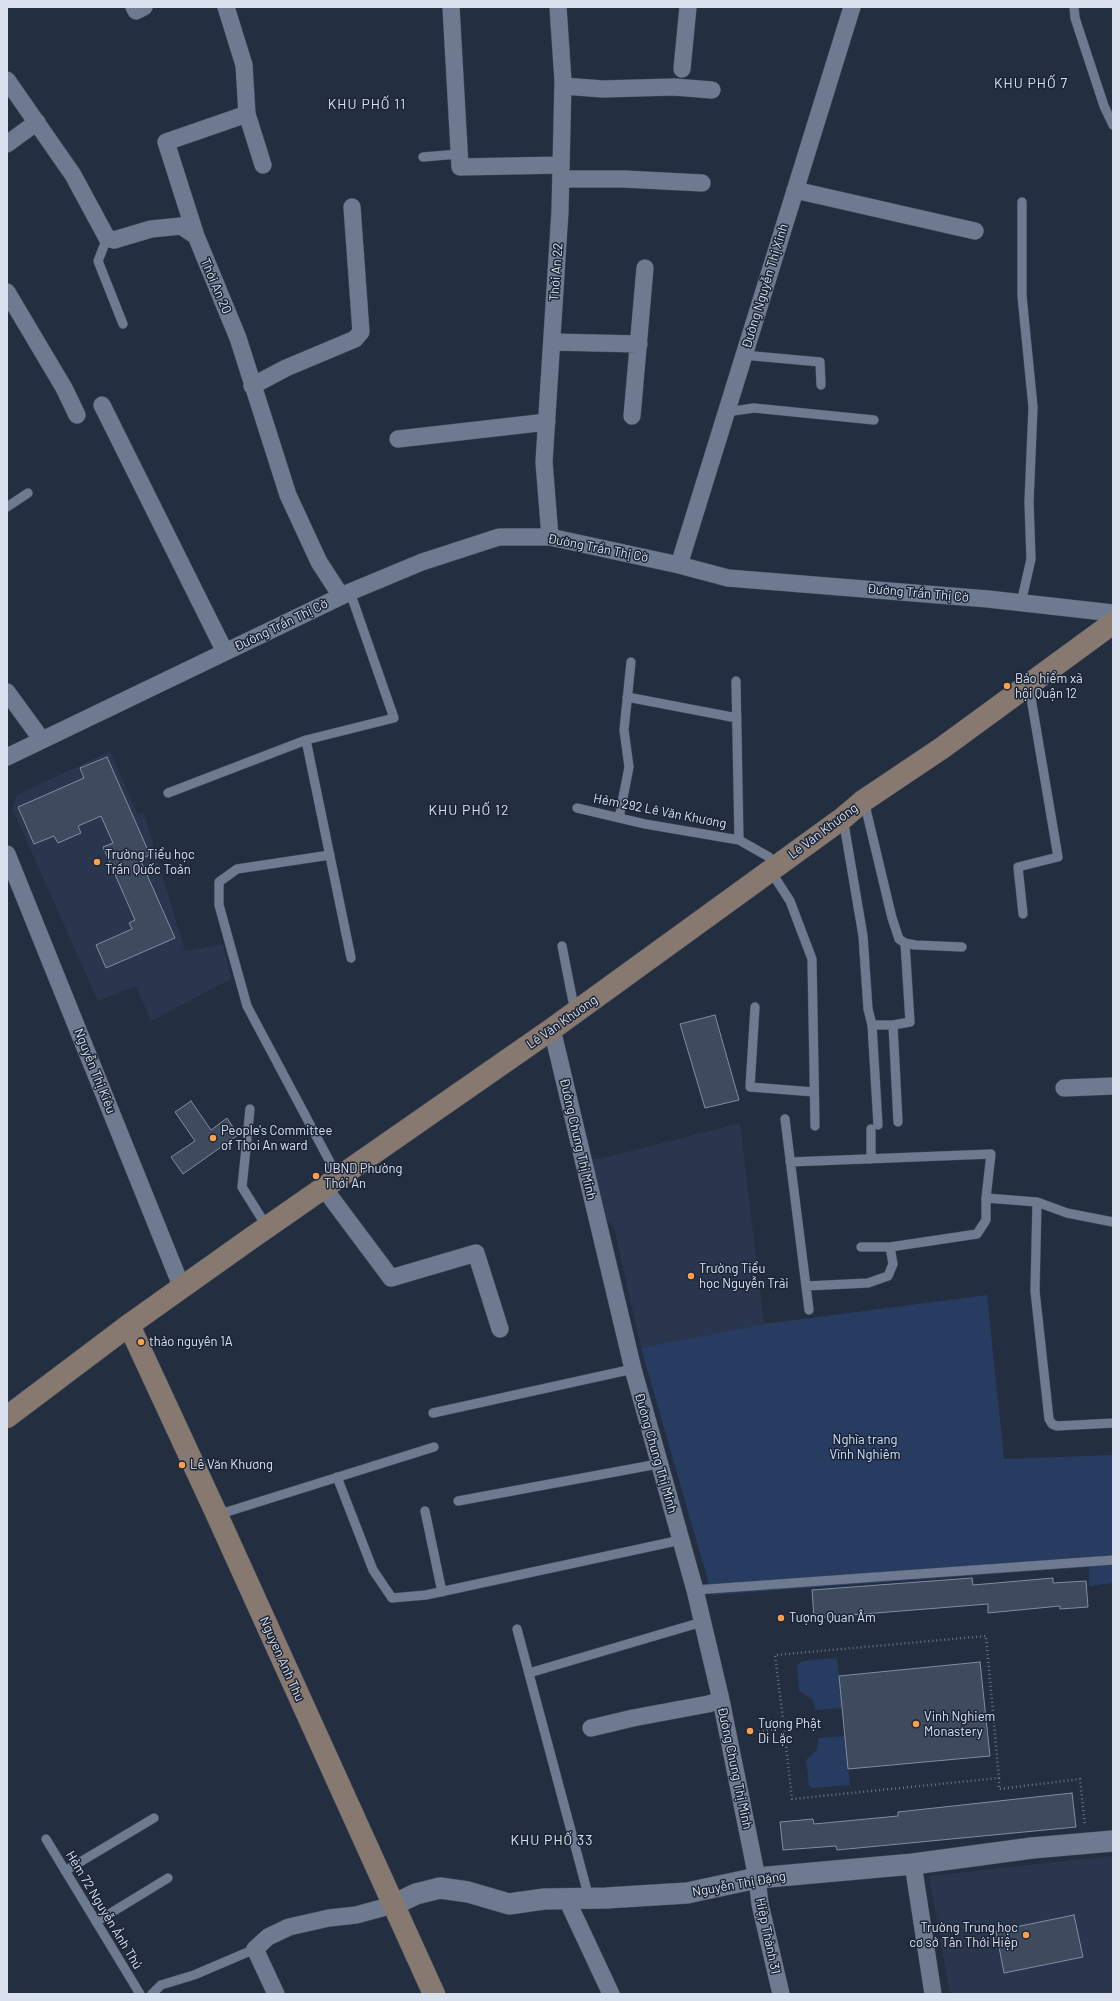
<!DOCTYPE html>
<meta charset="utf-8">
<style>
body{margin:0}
#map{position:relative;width:1120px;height:2001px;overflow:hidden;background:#232e40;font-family:Barlow,sans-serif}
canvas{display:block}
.frame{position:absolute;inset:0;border:8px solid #dbe2ef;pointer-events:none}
</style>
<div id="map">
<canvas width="1120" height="2001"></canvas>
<div class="frame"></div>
</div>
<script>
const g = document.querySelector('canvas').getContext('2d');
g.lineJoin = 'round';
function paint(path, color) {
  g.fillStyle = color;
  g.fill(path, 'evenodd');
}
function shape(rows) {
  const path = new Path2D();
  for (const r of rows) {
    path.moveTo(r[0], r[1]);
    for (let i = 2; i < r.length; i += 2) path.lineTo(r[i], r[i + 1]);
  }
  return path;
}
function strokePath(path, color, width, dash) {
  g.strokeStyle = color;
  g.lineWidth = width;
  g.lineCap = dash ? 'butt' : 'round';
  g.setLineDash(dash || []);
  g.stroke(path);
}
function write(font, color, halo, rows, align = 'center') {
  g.font = font + ' Barlow,sans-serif';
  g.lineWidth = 3;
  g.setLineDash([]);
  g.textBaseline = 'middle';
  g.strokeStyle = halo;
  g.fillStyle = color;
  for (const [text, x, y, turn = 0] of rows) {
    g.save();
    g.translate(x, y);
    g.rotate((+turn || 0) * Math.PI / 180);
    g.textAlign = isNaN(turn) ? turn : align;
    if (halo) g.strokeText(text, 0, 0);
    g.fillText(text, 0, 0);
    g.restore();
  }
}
paint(shape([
 [110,751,138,815,144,813,185,951,223,944,231,979,151,1021,136,986,98,1001,12,808,17,795],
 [740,1123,764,1324,641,1348,614,1227,604,1218,591,1158,599,1159],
 [1111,1856,1113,1863,1113,1994,950,1994,929,1876]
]), '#2a364e');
paint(shape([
 [987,1295,1004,1459,1113,1455,1113,1583,1089,1586,1089,1567,712,1595,641,1348,764,1324],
 [837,1658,842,1708,816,1710,812,1699,799,1691,797,1666,802,1661],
 [845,1736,850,1785,811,1788,809,1785,806,1760,817,1750,818,1738]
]), '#283c62');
const building = shape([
 [107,757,150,855,140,859,175,938,106,968,96,945,132,929,129,923,135,920,103,847,113,843,101,816,78,826,81,833,58,843,54,836,34,844,18,807,84,778,80,768,107,757],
 [715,1015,739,1100,705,1108,680,1024,715,1015],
 [191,1101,211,1130,227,1118,238,1135,183,1174,171,1157,195,1141,175,1112,191,1101],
 [972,1578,973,1585,1053,1578,1053,1583,1086,1581,1088,1607,1060,1609,1060,1606,988,1613,988,1604,814,1618,812,1590,972,1578],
 [980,1662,990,1756,848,1769,839,1676,980,1662],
 [1072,1793,1076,1827,837,1850,836,1846,783,1850,780,1822,813,1819,814,1824,898,1816,898,1812,1072,1793],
 [1074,1915,1083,1957,1004,1973,996,1931,1074,1915]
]);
paint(building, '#3e4a5d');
strokePath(building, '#808da3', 1);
const service = shape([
 [1074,7,1075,18,1104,106,1113,125],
 [423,157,459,154],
 [107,238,98,261,123,324],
 [743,355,820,362,821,385],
 [726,412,754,408,874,420],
 [7,507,28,493],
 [350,592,394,718,306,740,351,958],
 [1021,603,1031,559,1029,502,1033,407,1022,296,1022,202],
 [736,681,739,840],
 [627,697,737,718],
 [168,793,306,740],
 [864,801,892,918,899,939,905,943,915,945,962,947],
 [577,808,645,824,739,840,769,857,776,866],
 [619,818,629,767,624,730,631,662],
 [843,818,863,936,868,1009,872,1025,893,1025],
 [330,855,237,869,219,882,219,905,247,1006,338,1177],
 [770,870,790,901,812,959,815,1126],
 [1023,914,1018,867,1058,857,1029,686],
 [562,946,575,1012],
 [755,1007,750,1087,814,1092],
 [872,1025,878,1125],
 [250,1109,242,1187,267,1227],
 [785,1119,809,1310],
 [898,1122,893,1025,910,1022,905,943],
 [871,1129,871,1159],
 [790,1162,991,1154,986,1198,986,1220,977,1234,890,1247,861,1247],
 [986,1198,1037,1202,1067,1213,1113,1222],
 [1037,1202,1035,1291,1049,1419,1052,1424,1057,1426,1113,1423],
 [806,1286,868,1283,888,1276,893,1264,890,1247],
 [433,1413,633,1369],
 [337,1477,373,1570,392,1598,426,1595,681,1540],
 [458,1501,658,1464],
 [425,1511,442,1592],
 [217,1515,434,1447],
 [695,1590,1113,1560],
 [517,1629,589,1898],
 [529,1673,702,1622],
 [46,1839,140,1994],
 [65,1871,154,1818],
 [96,1922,168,1878],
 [152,1994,161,1985,194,1975,255,1949]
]);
const minor = shape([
 [134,7,136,11,144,7],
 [451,7,460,167,561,165],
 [682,69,688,7],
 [7,80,73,175,107,238,114,240,151,229,181,226,196,236,238,338,288,495,319,562,341,596],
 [563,86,603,89,674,87,712,90],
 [247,114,263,165],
 [7,144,37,122],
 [561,179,624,179,702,183],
 [795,190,975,231],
 [196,236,166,142,247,114,244,65,226,7],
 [7,292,64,388,77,415],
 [552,342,639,344],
 [252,386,286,368,355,339,361,332,352,207],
 [102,405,225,652],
 [632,416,645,268],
 [398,439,547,422],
 [550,537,544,462,560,211,563,81,558,7],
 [679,565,852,7],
 [7,692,42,740],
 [7,757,350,592,422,562,499,537,550,537,679,565,728,578,988,599,1113,613],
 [7,854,182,1288],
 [552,1029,633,1369,695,1590,721,1700,757,1878,760,1904,781,1994],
 [1064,1088,1113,1086],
 [323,1187,391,1278,476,1253,500,1329],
 [591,1728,633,1718,708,1704,721,1700],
 [913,1864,933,1994],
 [567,1900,611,1994],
 [276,1994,255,1949,268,1937,289,1927,329,1918,356,1915,393,1905]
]);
const tertiary = shape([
 [393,1905,416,1894,440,1888,468,1892,509,1904,544,1899,606,1898,687,1893,757,1878,913,1864,1032,1848,1113,1841]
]);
const secondary = shape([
 [129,1325,217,1515,434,1994],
 [7,1417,129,1325,250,1239,552,1029,843,818,863,801,942,748,1113,623]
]);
strokePath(service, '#424b5a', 10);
strokePath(minor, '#424b5a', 18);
strokePath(tertiary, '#424b5a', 22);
strokePath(secondary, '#424b5a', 23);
strokePath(shape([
 [759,1732,784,1727,775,1655,986,1636,999,1778,792,1799,784,1727],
 [999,1778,999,1789,1080,1779,1085,1826]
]), '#697383', 2.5, [1, 3]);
strokePath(service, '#6d7a8f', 9);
strokePath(minor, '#6d7a8f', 17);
strokePath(tertiary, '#6d7a8f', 21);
strokePath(secondary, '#887970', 22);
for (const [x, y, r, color] of [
 [1007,686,4,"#f9a04d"],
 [97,862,4,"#f9a04d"],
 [213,1138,4,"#f9a04d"],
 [316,1176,4,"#f9a04d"],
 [691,1276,4,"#f9a04d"],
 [141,1342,4,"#f9a04d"],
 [182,1465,4,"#f9a04d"],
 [781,1618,4,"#f9a04d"],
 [916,1724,4,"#f9a04d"],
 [750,1731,4,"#f9a04d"],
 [1026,1935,4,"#f9a04d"]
]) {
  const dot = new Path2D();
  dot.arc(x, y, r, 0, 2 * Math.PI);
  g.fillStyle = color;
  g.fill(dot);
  strokePath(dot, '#1a2436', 1.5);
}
write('13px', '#dbe2ef', '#1a2436', [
 ["Thới An 22",556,272,-86],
 ["Thới An 20",216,286,67],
 ["Đường Nguyễn Thị Xinh",765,286,-73],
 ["Đường Trần Thị Cờ",598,548,11],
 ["Đường Trần Thị Cờ",918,593,5],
 ["Đường Trần Thị Cờ",281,625,-26],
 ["Hẻm 292 Lê Văn Khương",660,811,11],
 ["Lê Văn Khương",823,831,-37],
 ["Lê Văn Khương",562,1022,-35],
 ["Nguyễn Thị Kiêu",95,1071,68],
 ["Đường Chung Thị Minh",578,1139,77],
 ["Đường Chung Thị Minh",656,1453,74],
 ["Nguyen Anh Thu",282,1659,66],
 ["Đường Chung Thị Minh",735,1768,78],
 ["Nguyễn Thị Đặng",739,1884,-10],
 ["Hẻm 72 Nguyễn Ảnh Thủ",104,1910,59],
 ["Hiệp Thành 31",768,1936,78]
]);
write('13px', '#dbe2ef', '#1a2436', [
 ["Bảo hiểm xã",1015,679],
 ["hội Quận 12",1015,694],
 ["Trường Tiểu học",105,855],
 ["Trần Quốc Toản",105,870],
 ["People's Committee",221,1131],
 ["of Thoi An ward",221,1146],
 ["UBND Phường",324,1169],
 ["Thới An",324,1184],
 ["Trường Tiểu",699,1269],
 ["học Nguyễn Trãi",699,1284],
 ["thảo nguyên 1A",149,1342],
 ["Lê Văn Khương",190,1465],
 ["Tượng Quan Âm",789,1618],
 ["Vinh Nghiem",924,1717],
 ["Monastery",924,1732],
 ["Tượng Phật",758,1724],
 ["Di Lặc",758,1739],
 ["Trường Trung học",1018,1928,"right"],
 ["cơ sở Tân Thới Hiệp",1018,1943,"right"]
], 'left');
write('13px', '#d0e1fe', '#1a2436', [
 ["Nghĩa trang",865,1440],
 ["Vĩnh Nghiêm",865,1455]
]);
g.letterSpacing = '1px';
write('14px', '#dbe2ef', '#1a2436', [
 ["KHU PHỐ 7",1031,83],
 ["KHU PHỐ 11",367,104],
 ["KHU PHỐ 12",469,810],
 ["KHU PHỐ 33",552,1840]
]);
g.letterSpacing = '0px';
</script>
